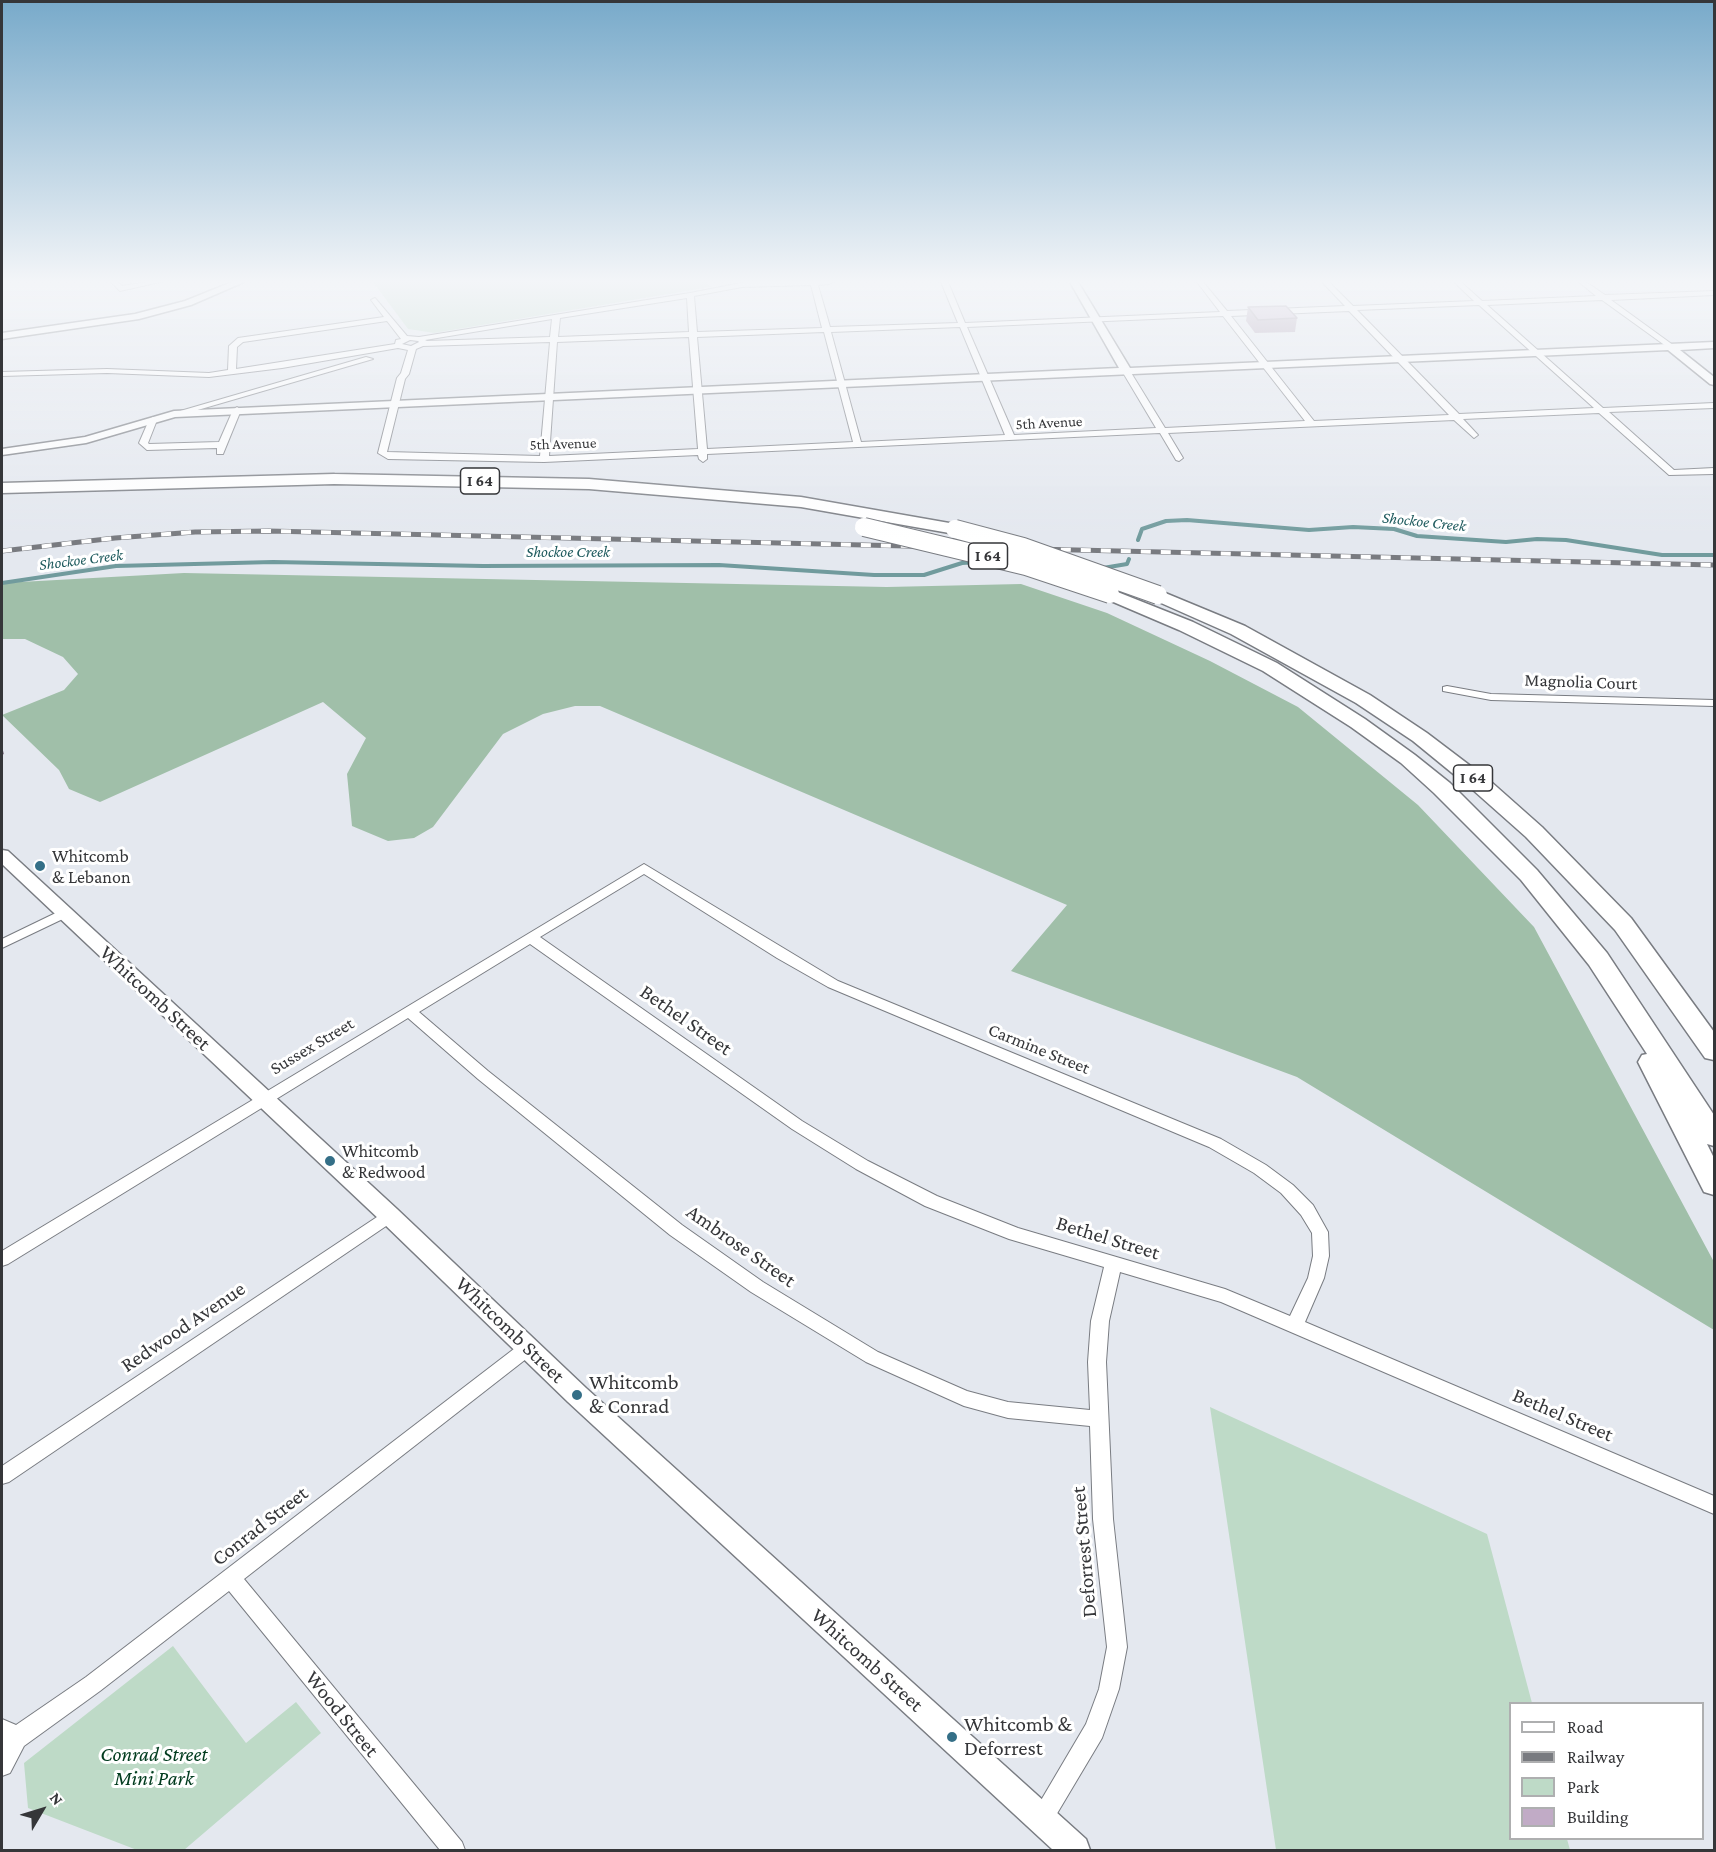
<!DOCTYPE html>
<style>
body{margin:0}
#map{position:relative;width:1716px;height:1852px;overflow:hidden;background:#e4e8ef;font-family:"Crimson Pro",serif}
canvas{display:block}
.frame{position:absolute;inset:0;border:3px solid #353639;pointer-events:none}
.legend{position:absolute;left:1509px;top:1702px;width:195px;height:138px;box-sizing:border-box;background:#fff;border:2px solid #aeafb0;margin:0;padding:8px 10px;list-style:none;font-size:18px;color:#353639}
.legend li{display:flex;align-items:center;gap:12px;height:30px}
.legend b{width:30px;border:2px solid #aeafb0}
.north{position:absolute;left:12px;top:1780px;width:60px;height:60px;-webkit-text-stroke:4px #fff;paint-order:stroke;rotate:52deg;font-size:16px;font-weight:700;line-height:24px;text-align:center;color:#353639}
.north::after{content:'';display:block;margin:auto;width:21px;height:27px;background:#353639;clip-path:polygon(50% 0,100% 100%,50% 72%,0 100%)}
</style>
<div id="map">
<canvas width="1716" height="1852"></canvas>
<div class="frame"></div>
<ul class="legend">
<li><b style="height:8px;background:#fff"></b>Road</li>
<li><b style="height:8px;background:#797b80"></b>Railway</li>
<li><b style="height:16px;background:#bedac7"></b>Park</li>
<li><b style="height:16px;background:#c1abc6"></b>Building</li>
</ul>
<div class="north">N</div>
</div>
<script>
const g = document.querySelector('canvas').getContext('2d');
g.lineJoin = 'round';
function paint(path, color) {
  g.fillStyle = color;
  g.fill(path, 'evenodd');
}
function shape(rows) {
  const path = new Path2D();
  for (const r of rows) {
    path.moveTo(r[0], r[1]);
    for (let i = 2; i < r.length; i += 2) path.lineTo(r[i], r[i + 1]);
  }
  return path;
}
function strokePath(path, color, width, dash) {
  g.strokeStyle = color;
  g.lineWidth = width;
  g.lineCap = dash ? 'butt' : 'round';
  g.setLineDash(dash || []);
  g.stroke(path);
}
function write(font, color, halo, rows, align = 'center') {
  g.font = font + ' "Crimson Pro",serif';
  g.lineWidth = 6;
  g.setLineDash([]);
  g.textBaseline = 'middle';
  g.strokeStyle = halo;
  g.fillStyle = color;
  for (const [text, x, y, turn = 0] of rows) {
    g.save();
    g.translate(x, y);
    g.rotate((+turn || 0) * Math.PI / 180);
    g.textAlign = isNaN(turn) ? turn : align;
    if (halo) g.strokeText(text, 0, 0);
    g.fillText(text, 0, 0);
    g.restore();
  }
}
paint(shape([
 [373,282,705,282,711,287,434,333,408,329],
 [1210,1407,1487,1534,1532,1703,1510,1704,1510,1838,1567,1839,1570,1850,1276,1850],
 [173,1646,246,1743,296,1702,321,1733,184,1850,137,1850,28,1808,24,1763]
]), '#bedac7');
paint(shape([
 [184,573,887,587,1021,584,1107,613,1210,661,1298,707,1418,805,1534,927,1714,1262,1714,1330,1297,1077,1011,971,1067,905,600,706,575,706,543,714,503,734,433,827,414,838,388,841,352,826,347,774,366,738,323,702,100,802,69,789,59,770,2,715,64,690,78,674,63,657,25,639,2,639,2,583]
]), '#a0bfa9');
strokePath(shape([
 [1138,540,1142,529,1166,521,1187,520,1309,530,1353,527,1394,529,1417,536,1506,542,1537,539,1566,540,1662,555,1714,555],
 [1103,568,1127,564,1129,559],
 [2,583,116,566,273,562,483,566,719,565,874,575,924,575,962,563,979,562]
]), '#719b9d', 4);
const street = shape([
 [111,282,118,282,122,286,147,282,160,282,120,291,111,282],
 [746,282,832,282,829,284,818,285,830,327,958,323,941,282,948,282,965,323,1220,312,1197,282,1203,282,1227,311,1345,306,1322,282,1329,282,1353,306,1474,301,1454,282,1461,282,1482,301,1596,296,1579,282,1586,282,1605,295,1714,291,1714,295,1611,300,1673,345,1673,349,1670,349,1602,300,1487,305,1603,408,1714,403,1714,408,1609,412,1674,470,1714,468,1714,474,1669,475,1599,413,1463,419,1478,435,1474,438,1454,420,1168,433,1183,458,1179,461,1176,460,1160,433,707,454,707,459,703,462,699,459,698,455,544,462,388,459,378,453,397,378,401,373,408,350,398,348,282,368,209,377,107,373,2,376,2,372,107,369,209,373,228,370,229,346,238,338,384,317,371,300,375,298,407,336,419,337,690,293,746,282],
 [811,285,822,328,697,332,694,296,742,287,811,285],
 [687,298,689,332,558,337,560,318,687,298],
 [1479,305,1594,408,1459,414,1357,310,1479,305],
 [1349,311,1449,415,1314,421,1231,316,1349,311],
 [1223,316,1305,421,1165,428,1130,371,1126,369,1122,371,1156,428,1014,435,967,327,1223,316],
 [552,319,550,337,427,341,425,340,552,319],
 [387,321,401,339,396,340,395,344,236,369,237,347,243,342,387,321],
 [960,327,1005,435,861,442,831,332,960,327],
 [824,332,853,442,707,449,697,337,824,332],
 [689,337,698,449,549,456,557,342,689,337],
 [410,340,418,341,419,342,411,346,402,344,410,340],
 [550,342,540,456,387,452,405,379,409,374,416,349,423,346,550,342],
 [366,357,373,359,177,416,170,414,366,357],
 [237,407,241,410,223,454,217,454,217,448,147,450,139,443,149,420,153,417,157,420,148,443,149,444,219,442,233,410,237,407],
 [1447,686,1491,694,1714,700,1714,706,1491,700,1443,691,1443,687,1447,686],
 [644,864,838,981,1221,1139,1266,1165,1293,1185,1313,1205,1328,1232,1329,1256,1324,1278,1305,1322,1714,1496,1714,1514,1221,1302,1120,1272,1109,1321,1106,1362,1113,1519,1127,1647,1119,1689,1102,1738,1049,1827,1041,1830,1033,1827,1030,1819,1086,1724,1099,1689,1107,1647,1093,1519,1090,1426,1008,1418,964,1406,866,1362,751,1292,670,1235,478,1079,408,1018,8,1264,2,1266,2,1251,644,864],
 [644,874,777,958,828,987,1209,1147,1254,1173,1281,1193,1301,1215,1312,1233,1313,1256,1308,1278,1290,1316,1225,1289,1018,1228,937,1196,868,1161,802,1121,540,937,644,874],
 [530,944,792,1129,856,1169,925,1206,1009,1239,1104,1267,1091,1321,1088,1362,1090,1410,1008,1402,967,1391,878,1352,763,1282,682,1225,488,1071,419,1012,530,944],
 [64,909,69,910,71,913,69,916,2,948,2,939,64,909],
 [389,1209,395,1210,397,1215,395,1220,9,1482,2,1484,2,1466,389,1209],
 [529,1339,535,1342,538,1347,535,1352,244,1579,462,1842,465,1850,440,1850,229,1591,100,1691,24,1746,10,1773,2,1776,2,1719,16,1725,86,1677,523,1342,529,1339]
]);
const secondary = shape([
 [232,282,244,282,191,305,139,319,2,339,2,333,135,314,185,301,232,282],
 [1070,282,1078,282,1130,368,1714,342,1714,348,1680,350,1714,377,1714,385,1710,384,1668,350,175,417,86,443,2,455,2,449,85,437,174,411,1119,368,1070,282],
 [2,850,8,851,397,1209,586,1388,1086,1839,1090,1850,1053,1850,568,1402,381,1221,2,864,2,850]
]);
const highway = shape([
 [334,474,589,479,801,497,955,524,961,525,964,529,961,533,955,534,801,507,589,489,334,484,2,493,2,483,334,474],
 [1110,589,1193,622,1277,663,1365,719,1415,755,1450,783,1537,870,1607,953,1714,1115,1714,1146,1707,1144,1714,1158,1714,1195,1704,1192,1638,1062,1642,1055,1647,1054,1589,965,1521,880,1434,793,1401,763,1351,727,1263,671,1179,630,1104,598,1101,594,1104,590,1110,589],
 [1158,590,1245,626,1370,695,1427,733,1489,780,1542,827,1631,918,1714,1032,1714,1060,1705,1058,1615,930,1526,837,1473,790,1413,741,1356,703,1231,634,1152,599,1149,595,1152,591,1158,590]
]);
strokePath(street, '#797c82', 2);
strokePath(secondary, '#797c82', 3);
strokePath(highway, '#797c82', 3);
paint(street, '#fff');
paint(secondary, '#fff');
paint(highway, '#fff');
const rail = shape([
 [2,551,115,538,195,532,269,531,1714,565]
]);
strokePath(rail, '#797b80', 5);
strokePath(rail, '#fff', 4, [10]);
const highwayBridge = shape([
 [864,527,1026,566,1110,594],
 [955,529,1023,547,1158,595]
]);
strokePath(highwayBridge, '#797c82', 20, []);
strokePath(highwayBridge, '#fff', 18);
paint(shape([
 [1248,307,1297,318,1295,332,1255,333,1246,321]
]), '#a693aa');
paint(shape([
 [2,747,4,754,2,755]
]), '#87788b');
const building = shape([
 [1286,306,1297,318,1258,320,1248,307,1286,306]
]);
paint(building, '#c1abc6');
strokePath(building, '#87788b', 1.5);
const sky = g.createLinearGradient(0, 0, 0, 541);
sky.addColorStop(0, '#78aaca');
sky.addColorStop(0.52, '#f3f5f8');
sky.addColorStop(1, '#f3f5f800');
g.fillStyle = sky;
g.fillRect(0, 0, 1716, 541);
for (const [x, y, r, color] of [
 [40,866,6,"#346f87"],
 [330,1161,6,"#346f87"],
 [577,1395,6,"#346f87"],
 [952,1737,6,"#346f87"]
]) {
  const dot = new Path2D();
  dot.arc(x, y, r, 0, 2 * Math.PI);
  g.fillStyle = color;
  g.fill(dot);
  strokePath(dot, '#fff', 2);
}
write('15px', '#353639', '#fff', [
 ["5th Avenue",1049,423,-3],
 ["5th Avenue",563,444,-2]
]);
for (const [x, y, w] of [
 [480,481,39],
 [988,556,39],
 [1473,778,39]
]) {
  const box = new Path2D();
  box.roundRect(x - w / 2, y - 13, w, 26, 4.5);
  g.fillStyle = '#fff';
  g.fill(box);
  strokePath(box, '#353639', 1.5);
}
write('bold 16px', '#353639', null, [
 ["I 64",480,481],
 ["I 64",988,556],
 ["I 64",1473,778]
]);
write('italic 16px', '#1f5b5e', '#fff', [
 ["Shockoe Creek",1424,522,6],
 ["Shockoe Creek",568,552],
 ["Shockoe Creek",81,560,-7]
]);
write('18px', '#353639', '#fff', [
 ["Magnolia Court",1581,682,2],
 ["Sussex Street",312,1046,-31],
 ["Carmine Street",1039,1049,22]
]);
write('18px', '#353639', '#fff', [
 ["Whitcomb",52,856],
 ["& Lebanon",52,877],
 ["Whitcomb",342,1151],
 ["& Redwood",342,1172]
], 'left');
write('21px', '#353639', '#fff', [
 ["Whitcomb Street",155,998,43],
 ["Bethel Street",686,1020,35],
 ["Bethel Street",1108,1238,17],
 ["Ambrose Street",741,1246,35],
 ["Redwood Avenue",183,1327,-34],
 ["Whitcomb Street",510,1330,44],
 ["Bethel Street",1563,1415,23],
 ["Conrad Street",260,1526,-38],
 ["Deforrest Street",1084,1552,-95],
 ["Whitcomb Street",867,1660,42],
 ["Wood Street",342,1714,51]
]);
write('21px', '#353639', '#fff', [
 ["Whitcomb",589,1383],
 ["& Conrad",589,1407],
 ["Whitcomb &",964,1725],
 ["Deforrest",964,1749]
], 'left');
write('italic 21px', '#013b1e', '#fff', [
 ["Conrad Street",154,1755],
 ["Mini Park",154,1779]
]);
</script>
